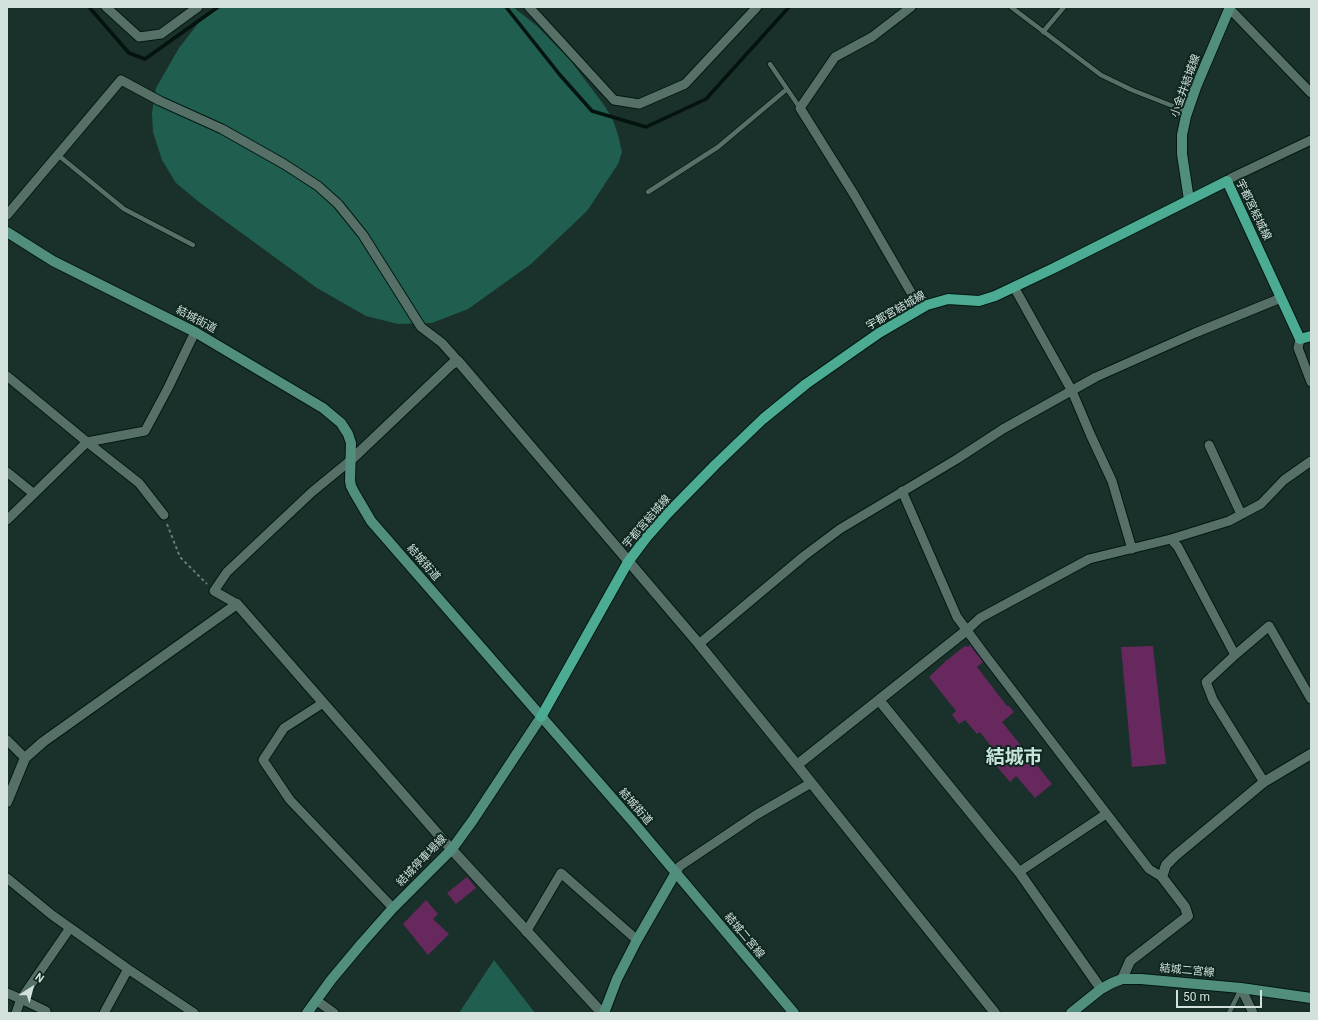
<!DOCTYPE html>
<meta charset="utf-8">
<style>
body{margin:0}
#map{position:relative;width:1318px;height:1020px;overflow:hidden;background:#19312a;font-family:Roboto,sans-serif}
canvas{display:block}
.frame{position:absolute;inset:0;border:8px solid #d2e1dc;pointer-events:none}
.north{position:absolute;left:12px;top:968px;width:40px;height:40px;-webkit-text-stroke:3px #0f2720;paint-order:stroke;rotate:36deg;font-size:11px;font-weight:700;line-height:16px;text-align:center;color:#d2e1dc}
.north::after{content:'';display:block;margin:auto;width:14px;height:18px;background:#d2e1dc;clip-path:polygon(50% 0,100% 100%,50% 72%,0 100%)}
.scale{position:absolute;left:1176px;top:990px;width:86px;height:18px;box-sizing:border-box;border:2px solid #d2e1dc;border-top:0;padding-left:5px;font-size:12px;line-height:14px;white-space:nowrap;color:#d2e1dc;-webkit-text-stroke:3px #0f2720;paint-order:stroke}
</style>
<div id="map">
<canvas width="1318" height="1020"></canvas>
<div class="frame"></div>
<div class="north">N</div>
<div class="scale">50 m</div>
</div>
<script>
const g = document.querySelector('canvas').getContext('2d');
g.lineJoin = 'round';
function paint(path, color) {
  g.fillStyle = color;
  g.fill(path, 'evenodd');
}
function shape(rows) {
  const path = new Path2D();
  for (const r of rows) {
    path.moveTo(r[0], r[1]);
    for (let i = 2; i < r.length; i += 2) path.lineTo(r[i], r[i + 1]);
  }
  return path;
}
function strokePath(path, color, width, dash) {
  g.strokeStyle = color;
  g.lineWidth = width;
  g.lineCap = dash ? 'butt' : 'round';
  g.setLineDash(dash || []);
  g.stroke(path);
}
function write(font, color, halo, rows, align = 'center') {
  g.font = font + ' Roboto,"Noto Sans JP",sans-serif';
  g.lineWidth = 4;
  g.setLineDash([]);
  g.textBaseline = 'middle';
  g.strokeStyle = halo;
  g.fillStyle = color;
  for (const [text, x, y, turn = 0] of rows) {
    g.save();
    g.translate(x, y);
    g.rotate((+turn || 0) * Math.PI / 180);
    g.textAlign = isNaN(turn) ? turn : align;
    if (halo) g.strokeText(text, 0, 0);
    g.fillText(text, 0, 0);
    g.restore();
  }
}
paint(shape([
 [214,7,513,7,537,26,570,60,604,105,613,120,618,135,622,152,618,164,587,211,531,264,468,309,432,323,398,324,366,316,317,288,199,202,176,183,162,160,153,132,152,113,156,88,179,48,200,21],
 [494,960,535,1013,459,1013]
]), '#205f4f');
strokePath(shape([
 [89,7,129,53,145,59,218,7],
 [506,7,560,75,592,111,646,127,706,99,789,7]
]), '#05130f', 3.5);
paint(shape([
 [970,645,983,662,977,667,1007,706,1009,706,1014,712,1002,722,1052,784,1035,798,1016,776,1010,782,986,754,992,748,980,732,977,734,965,720,959,724,952,715,956,711,929,677,947,660,965,646,968,647],
 [1153,646,1166,764,1132,767,1121,647],
 [467,877,476,888,456,904,447,893],
 [426,900,438,914,433,919,449,934,428,955,403,924]
]), '#66285d');
const service = shape([
 [1011,7,1101,75,1132,90,1188,112],
 [1043,32,1064,7],
 [770,64,800,108],
 [58,155,124,209,193,245],
 [648,192,718,147,787,89],
 [1229,1013,1241,989]
]);
const minor = shape([
 [106,7,139,37,161,34,198,7],
 [529,7,614,100,639,104,685,84,757,7],
 [911,7,872,37,835,57,800,108,855,196,920,308],
 [1229,8,1311,93],
 [1227,181,1231,178,1311,140],
 [7,215,121,80,160,101,222,129,284,164,318,186,338,204,363,235,421,327,442,343,458,361],
 [1014,287,1072,391,1091,436,1112,481,1132,549],
 [1300,339,1298,348,1311,382],
 [7,376,87,442,139,483,164,515],
 [1209,445,1241,514],
 [7,472,34,494],
 [902,491,957,617,985,655,1149,869,1162,877],
 [7,520,87,442,145,431,168,388,195,332],
 [1171,539,1178,547,1235,655,1206,682,1213,700,1264,782],
 [237,604,214,591,227,572,312,492,351,460],
 [967,630,980,618,1089,559,1171,539,1229,521,1261,504,1284,480,1311,461],
 [699,644,804,556,840,529,957,459,1003,429,1096,377,1195,333,1281,298],
 [1235,655,1269,626,1311,699],
 [323,703,284,728,263,760,290,800,393,908],
 [7,740,25,758],
 [1019,872,1106,814],
 [675,874,680,866,756,815,811,783],
 [7,878,52,915,128,969,194,1013],
 [526,932,561,873,637,940],
 [1241,988,1253,1013],
 [7,993,21,999,70,928],
 [316,1000,334,1013],
 [16,1013,21,999,46,1011],
 [104,1013,128,969]
]);
const tertiary = shape([
 [351,460,452,364,458,361,699,644,797,765,995,1013],
 [879,700,1019,872,1101,989],
 [797,765,967,630],
 [7,802,25,758,43,742,237,604,443,840,602,1013],
 [1122,979,1130,961,1188,916,1185,907,1162,877,1166,865,1175,856,1264,782,1311,754]
]);
const secondary = shape([
 [1189,200,1182,154,1182,135,1186,116,1196,87,1230,7],
 [7,232,53,261,195,332,323,408,341,423,348,434,351,443,350,481,351,486,354,492,371,521,634,823,794,1013],
 [307,1013,331,980,362,943,393,908,452,849,473,820,541,717],
 [604,1013,617,979,637,940,675,874],
 [1071,1013,1101,989,1112,983,1122,979,1141,979,1241,988,1311,998]
]);
const primary = shape([
 [541,717,628,562,646,538,668,513,716,464,763,419,806,384,879,333,927,305,948,299,979,301,995,296,1054,268,1227,181,1300,339,1311,336]
]);
strokePath(service, '#021812', 6);
strokePath(minor, '#021812', 11);
strokePath(tertiary, '#021812', 12);
strokePath(secondary, '#021812', 12);
strokePath(primary, '#021812', 12);
strokePath(shape([
 [167,524,180,557,207,584]
]), '#687d76', 2, [3, 3]);
strokePath(service, '#567067', 4.5);
strokePath(minor, '#567067', 9);
strokePath(tertiary, '#567067', 10);
strokePath(secondary, '#518e7d', 10);
strokePath(primary, '#4cab93', 10);
write('11px', '#d2e1dc', '#0f2720', [
 ["小金井結城線",1186,86,-70],
 ["宇都宮結城線",1253,210,64],
 ["宇都宮結城線",896,311,-30],
 ["結城街道",196,320,28],
 ["宇都宮結城線",647,522,-49],
 ["結城街道",423,563,49],
 ["結城街道",635,807,49],
 ["結城停車場線",422,861,-46],
 ["結城二宮線",744,936,50],
 ["結城二宮線",1187,971,5]
]);
write('bold 19px', '#c8e5db', '#0f2720', [
 ["結城市",1014,758]
]);
</script>
